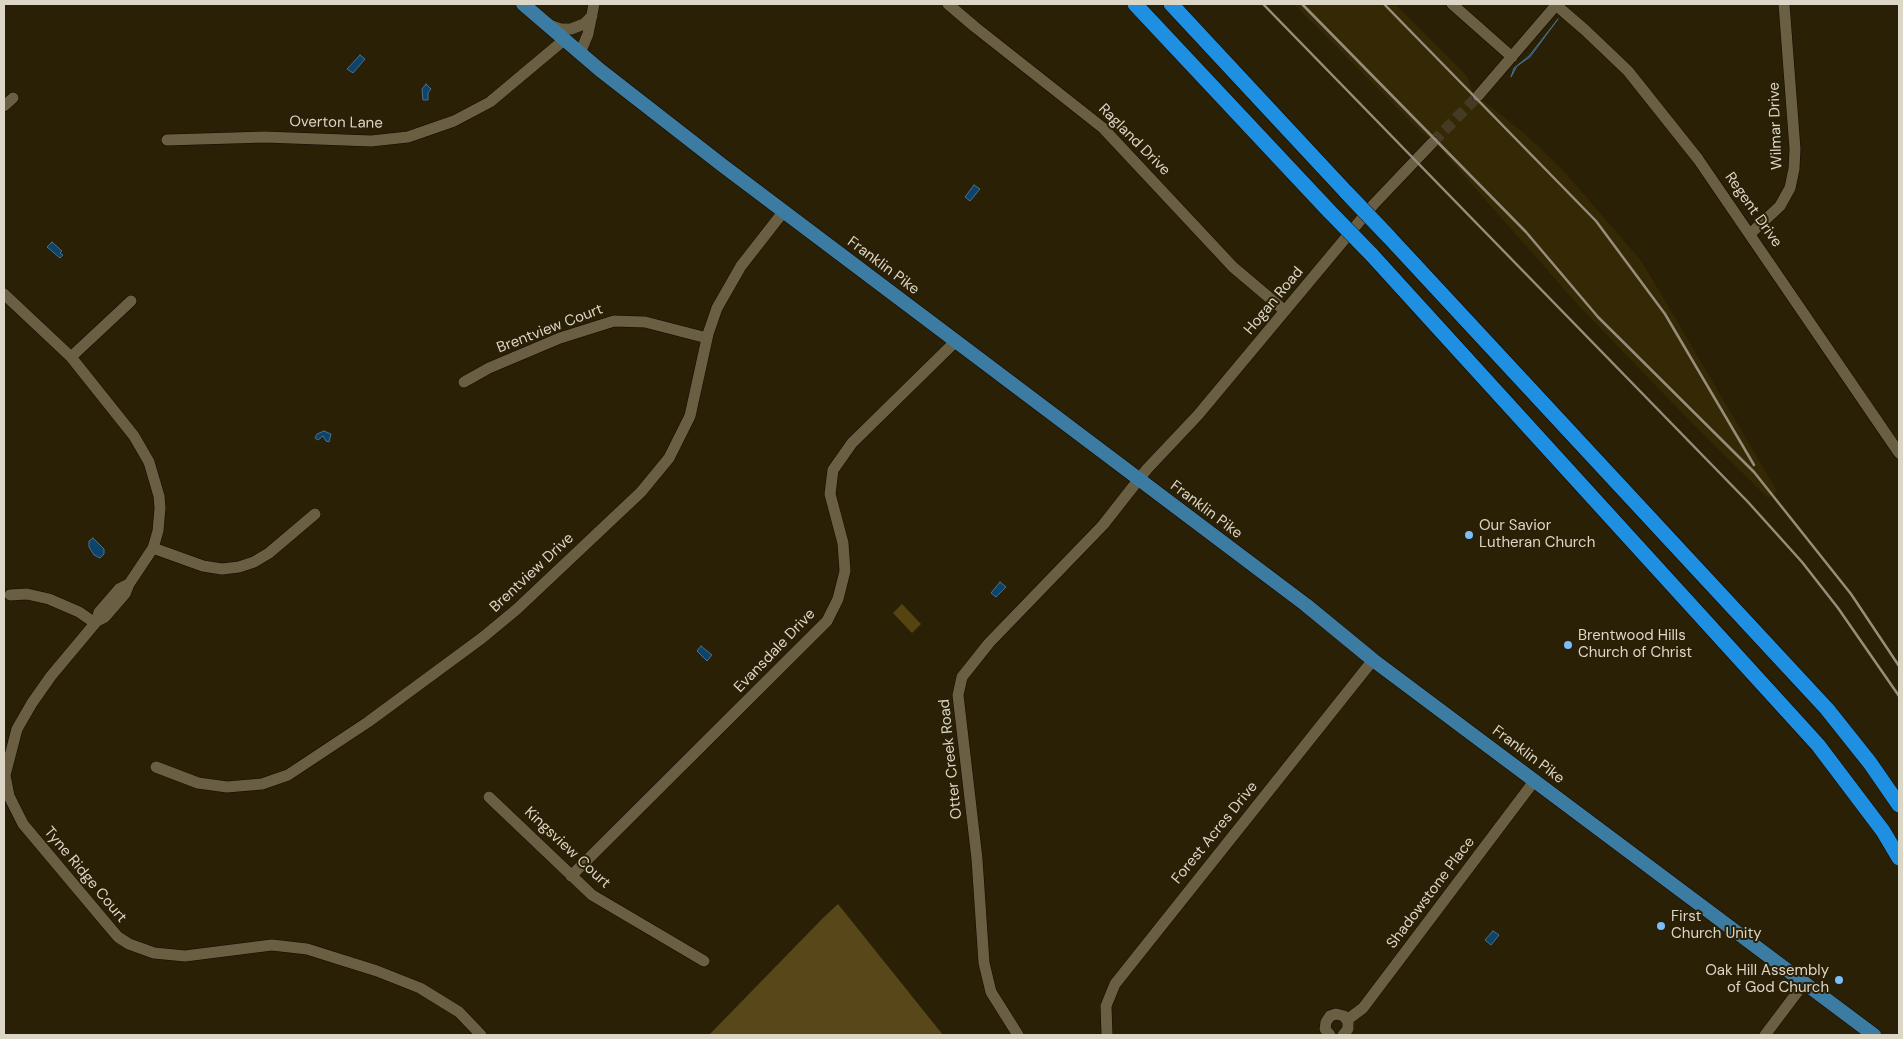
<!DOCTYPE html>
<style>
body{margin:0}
#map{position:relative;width:1903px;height:1039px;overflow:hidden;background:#2a2006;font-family:"DM Sans",sans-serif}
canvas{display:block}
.frame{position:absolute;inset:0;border:5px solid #dcd6c7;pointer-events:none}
</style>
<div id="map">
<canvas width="1903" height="1039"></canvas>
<div class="frame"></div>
</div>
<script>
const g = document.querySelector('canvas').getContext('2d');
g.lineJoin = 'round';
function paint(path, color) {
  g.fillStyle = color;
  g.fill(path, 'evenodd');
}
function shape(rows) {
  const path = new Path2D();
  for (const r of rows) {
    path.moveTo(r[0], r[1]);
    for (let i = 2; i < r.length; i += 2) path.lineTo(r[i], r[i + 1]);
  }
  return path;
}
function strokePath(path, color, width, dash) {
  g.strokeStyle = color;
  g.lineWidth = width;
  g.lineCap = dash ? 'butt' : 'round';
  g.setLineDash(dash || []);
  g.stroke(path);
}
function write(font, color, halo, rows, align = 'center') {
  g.font = font + ' "DM Sans",sans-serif';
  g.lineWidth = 4;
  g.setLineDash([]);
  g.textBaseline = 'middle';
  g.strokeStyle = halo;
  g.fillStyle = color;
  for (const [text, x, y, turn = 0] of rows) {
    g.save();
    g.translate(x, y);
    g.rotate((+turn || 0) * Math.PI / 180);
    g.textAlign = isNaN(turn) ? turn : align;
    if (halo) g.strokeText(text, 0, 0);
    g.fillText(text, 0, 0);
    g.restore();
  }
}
paint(shape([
 [1294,4,1395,4,1467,76,1472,91,1481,99,1526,135,1562,169,1642,262,1777,491,1768,498,1689,420,1579,306,1438,146,1421,132]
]), '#352905');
paint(shape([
 [902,604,921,624,912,633,893,613]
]), '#564410');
paint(shape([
 [838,904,943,1035,709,1035,823,918]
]), '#584719');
const water = shape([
 [1558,19,1530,57,1517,66,1511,77,1514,68,1529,56,1558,19],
 [360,55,365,59,353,73,347,69,360,55],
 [426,84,431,89,428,93,428,100,423,100,422,89,426,84],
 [974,185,980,189,970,201,965,197,974,185],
 [52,242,62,251,60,253,63,255,60,258,47,247,52,242],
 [324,431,331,434,329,442,326,441,323,436,318,440,315,438,317,434,324,431],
 [93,538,104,549,104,554,100,558,94,555,89,547,89,541,93,538],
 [1000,582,1006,587,996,597,991,593,1000,582],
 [701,646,712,655,707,661,697,651,701,646],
 [1493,931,1499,935,1491,945,1485,940,1493,931]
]);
paint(water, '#0d446d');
strokePath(water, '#4b7088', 1);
strokePath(shape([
 [1433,142,1478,96]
]), '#453b23', 11, [11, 5.5]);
const minor = shape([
 [948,4,975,27,1103,128,1233,267,1285,311],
 [1452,4,1512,57],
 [1556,5,1585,30,1628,71,1698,159,1899,453],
 [549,25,561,29,571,29,584,24,592,16],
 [580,53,588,34,594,4],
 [1478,96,1557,4],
 [4,106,13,98],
 [167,140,265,137,371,141,408,137,454,121,490,102,564,40],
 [1751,233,1780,206,1790,188,1794,169,1795,149,1784,4],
 [4,294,71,357,134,436,149,462,159,496,160,508,158,531,153,548,129,584,125,594,105,617,97,621,51,676,32,703,17,729,5,775,9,796,23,824,107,924,118,937,129,944,154,953,185,956,272,945,307,949,377,971,420,988,459,1012,481,1035],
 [71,357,131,301],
 [464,382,489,368,560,338,614,321,645,322,707,338],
 [153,548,203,566,222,569,239,567,254,562,269,553,315,514],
 [10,595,27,594,49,599,79,612,95,623],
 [97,621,99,612,119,589,129,584],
 [156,767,198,783,227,787,262,784,288,775,368,722,482,638,517,609,641,492,669,458,690,416,708,334,717,308,741,266,784,211],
 [489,797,592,895,704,961],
 [571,876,827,621,838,599,845,571,843,543,830,494,833,470,852,443,956,341],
 [1347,1020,1363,1008,1535,780],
 [1018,1035,991,992,984,963,977,859,958,695,962,677,989,643,1103,525,1147,469,1198,415,1374,204,1433,142],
 [1107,1035,1106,1006,1115,984,1373,660],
 [1330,1035,1325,1029,1326,1022,1330,1016,1336,1014,1344,1016,1348,1022,1348,1029,1343,1035],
 [1765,1035,1805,982]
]);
const major = shape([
 [523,4,600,70,722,165,1306,605,1373,660,1874,1035]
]);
const highway = shape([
 [1135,4,1330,212],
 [1171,4,1347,193],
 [1388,236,1827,709,1870,763,1899,805],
 [1371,254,1818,745,1883,831,1899,858]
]);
strokePath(minor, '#130a00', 12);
strokePath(major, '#130a00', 15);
strokePath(highway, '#130a00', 16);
strokePath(minor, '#6a5f43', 11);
strokePath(major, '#3c7ca2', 14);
strokePath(highway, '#1e8fe1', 15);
strokePath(shape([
 [1263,4,1748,502,1802,562,1838,608,1899,696],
 [1302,4,1526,232,1598,317,1754,472,1851,594,1899,666],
 [1384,4,1596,221,1665,314,1754,465]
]), '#968e7b', 2.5);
const highwayBridge = shape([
 [1347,193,1388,236],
 [1330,212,1371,254]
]);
strokePath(highwayBridge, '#130a00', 16, []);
strokePath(highwayBridge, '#1e8fe1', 15);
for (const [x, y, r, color] of [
 [1469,535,5,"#7cbef9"],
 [1568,645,5,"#7cbef9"],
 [1661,926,5,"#7cbef9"],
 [1839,980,5,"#7cbef9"]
]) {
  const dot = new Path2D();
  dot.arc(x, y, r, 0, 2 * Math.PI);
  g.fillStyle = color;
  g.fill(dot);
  strokePath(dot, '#2a2006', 2);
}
write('15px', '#dcd6c7', '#2a2006', [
 ["Overton Lane",336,123,1],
 ["Wilmar Drive",1776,126,-92],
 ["Ragland Drive",1134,140,45],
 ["Regent Drive",1753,210,55],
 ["Franklin Pike",883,266,37],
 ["Hogan Road",1274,301,-50],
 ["Brentview Court",550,329,-21],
 ["Franklin Pike",1206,510,37],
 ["Brentview Drive",532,573,-43],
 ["Evansdale Drive",775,651,-46],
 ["Franklin Pike",1528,755,37],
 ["Otter Creek Road",951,759,-96],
 ["Forest Acres Drive",1215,833,-51],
 ["Kingsview Court",567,848,43],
 ["Tyne Ridge Court",85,875,50],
 ["Shadowstone Place",1431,893,-53]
]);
write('15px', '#dcd6c7', '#2a2006', [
 ["Our Savior",1479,526],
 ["Lutheran Church",1479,543],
 ["Brentwood Hills",1578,636],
 ["Church of Christ",1578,653],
 ["First",1671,917],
 ["Church Unity",1671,934],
 ["Oak Hill Assembly",1829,971,"right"],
 ["of God Church",1829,988,"right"]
], 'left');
</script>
